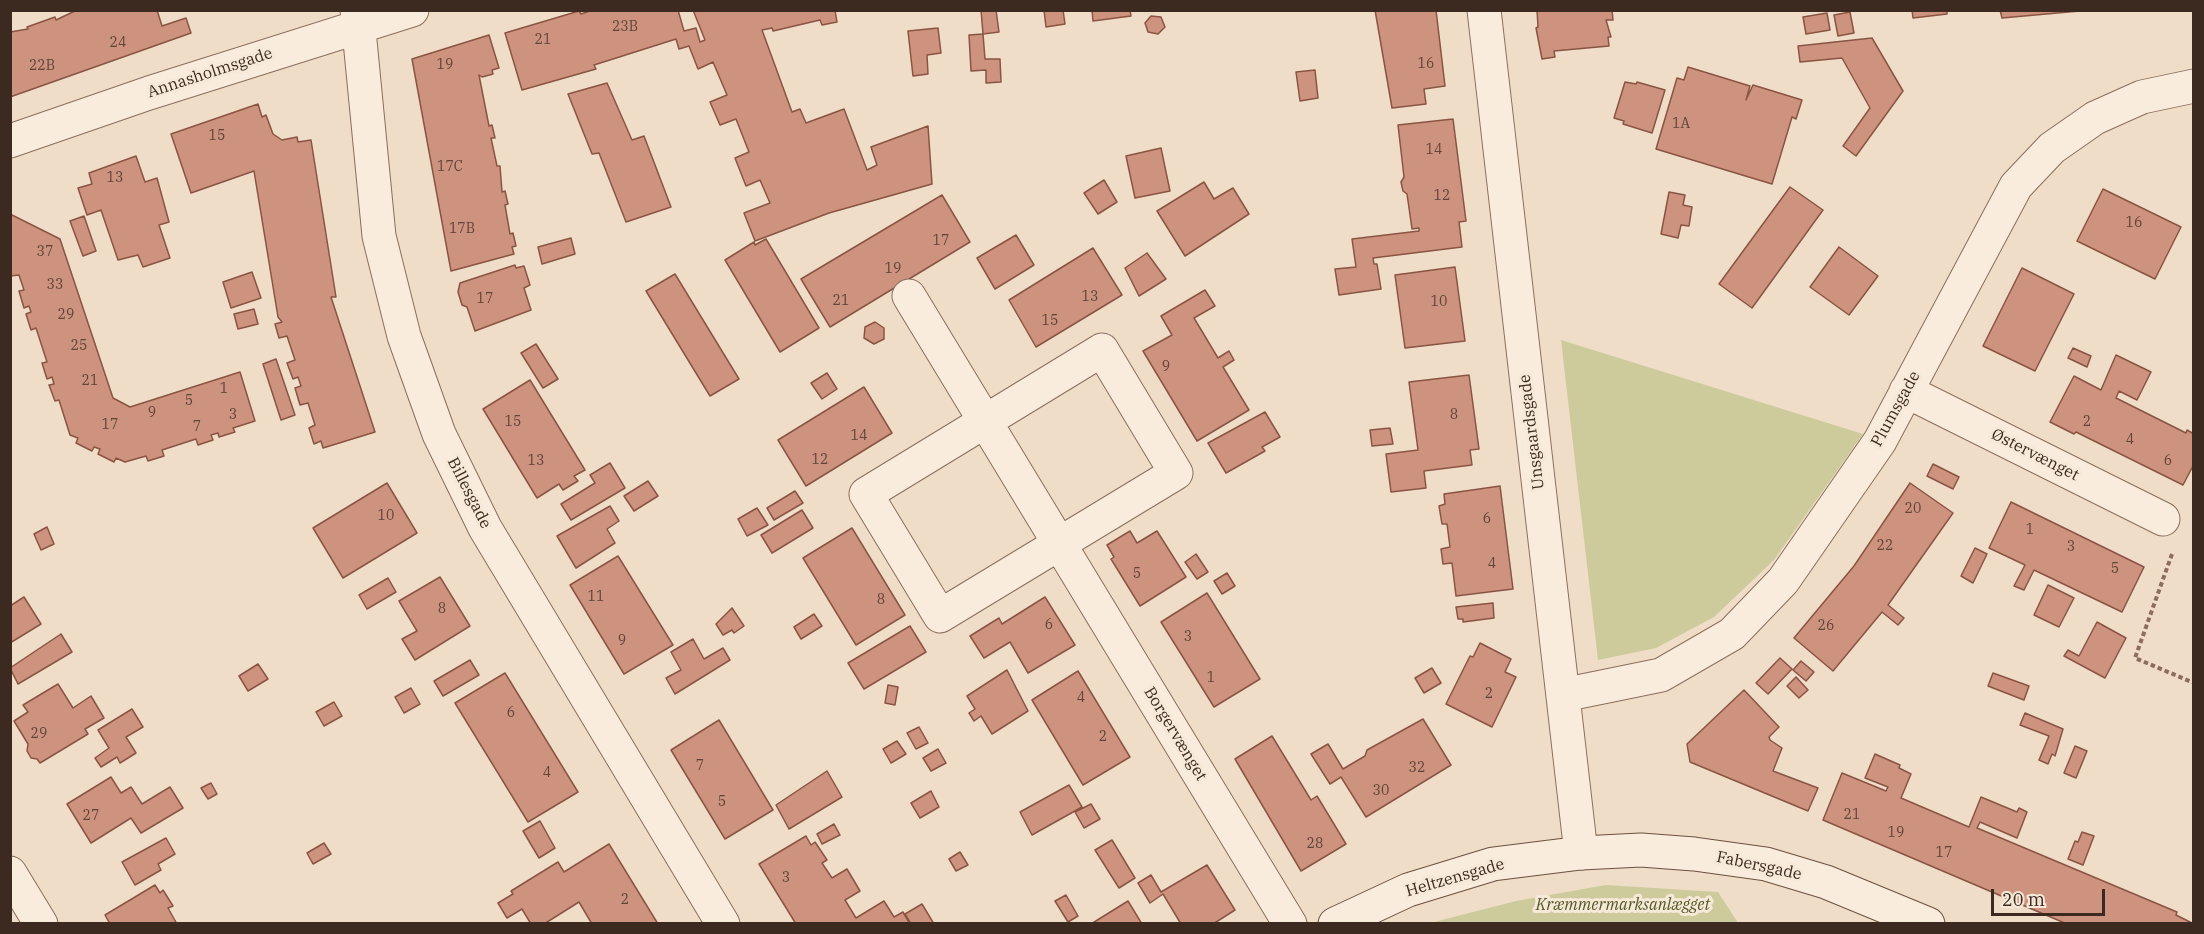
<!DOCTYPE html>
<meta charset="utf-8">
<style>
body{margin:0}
#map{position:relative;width:2204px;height:934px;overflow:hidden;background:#efddc8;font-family:"IBM Plex Serif",serif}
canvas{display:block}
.frame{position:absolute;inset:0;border:12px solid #3c2920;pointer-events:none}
.scale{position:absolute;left:1991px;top:889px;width:114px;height:27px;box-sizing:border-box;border:3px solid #3c2920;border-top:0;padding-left:8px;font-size:18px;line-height:21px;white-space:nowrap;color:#3c2920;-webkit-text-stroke:4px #f6e9d8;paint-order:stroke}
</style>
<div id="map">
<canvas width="2204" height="934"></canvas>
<div class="frame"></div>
<div class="scale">20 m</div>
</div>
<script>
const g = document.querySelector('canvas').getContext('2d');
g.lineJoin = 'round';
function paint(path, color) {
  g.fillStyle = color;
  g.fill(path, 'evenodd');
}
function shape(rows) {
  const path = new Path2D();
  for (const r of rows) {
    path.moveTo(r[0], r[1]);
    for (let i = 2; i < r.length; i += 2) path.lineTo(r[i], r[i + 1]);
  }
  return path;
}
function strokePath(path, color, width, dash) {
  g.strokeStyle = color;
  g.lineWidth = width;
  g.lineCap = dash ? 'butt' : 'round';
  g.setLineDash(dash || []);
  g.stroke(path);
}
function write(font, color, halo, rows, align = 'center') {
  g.font = font + ' "IBM Plex Serif",serif';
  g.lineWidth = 6;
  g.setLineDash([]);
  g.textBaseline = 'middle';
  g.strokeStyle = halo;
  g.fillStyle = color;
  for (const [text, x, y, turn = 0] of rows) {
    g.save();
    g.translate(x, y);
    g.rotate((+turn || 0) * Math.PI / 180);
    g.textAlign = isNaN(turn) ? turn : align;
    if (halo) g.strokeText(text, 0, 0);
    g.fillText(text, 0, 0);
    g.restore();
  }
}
paint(shape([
 [1561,340,1863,434,1774,560,1714,617,1656,648,1598,660],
 [1606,885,1718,892,1738,923,1430,923,1516,901]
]), '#cdcb9c');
const building = shape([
 [77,10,157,10,162,26,186,18,191,33,10,97,10,32,28,29,27,27,55,17,56,20,77,10],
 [593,10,678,10,684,31,696,28,700,42,705,40,693,10,835,10,837,22,822,25,820,20,773,31,772,28,762,30,792,112,800,109,806,123,844,109,867,170,877,165,871,147,928,126,932,184,829,213,755,241,744,213,770,203,760,180,746,186,735,158,749,152,736,119,720,125,710,102,727,95,713,62,698,69,689,46,679,49,676,39,594,65,596,69,522,90,505,33,579,11,581,14,593,10],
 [981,10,996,10,999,32,983,34,981,10],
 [1044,10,1063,10,1065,24,1046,27,1044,10],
 [1092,10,1130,10,1131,16,1093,21,1092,10],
 [1375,10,1436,10,1445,86,1424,89,1426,104,1392,108,1375,10],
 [1537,10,1612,10,1613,20,1606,20,1611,37,1608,37,1609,46,1554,51,1555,57,1542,59,1536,28,1538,27,1537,10],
 [1912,10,1947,10,1947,14,1913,18,1912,10],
 [2000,10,2091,10,2002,18,2000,10],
 [1850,12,1854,33,1838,36,1834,15,1850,12],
 [1827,13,1830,30,1806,34,1803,17,1827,13],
 [1151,16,1161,17,1165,27,1158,34,1148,32,1145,23,1151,16],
 [938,28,941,53,927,55,928,74,913,76,908,31,938,28],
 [983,34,985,59,1000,59,1001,82,986,83,986,70,971,71,969,35,983,34],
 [489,35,499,68,492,70,493,74,482,77,479,75,489,126,492,125,495,138,491,138,497,166,500,166,502,192,505,191,508,204,505,205,510,234,513,233,516,246,512,247,514,254,451,271,412,59,489,35],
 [1872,38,1903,91,1856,156,1843,146,1870,108,1842,58,1800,62,1798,46,1872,38],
 [1688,67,1750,86,1746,100,1753,85,1802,100,1796,119,1792,117,1772,184,1656,149,1677,78,1684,80,1688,67],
 [1315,70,1318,98,1300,101,1296,72,1315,70],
 [1625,82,1636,84,1637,82,1665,90,1652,133,1623,124,1624,121,1614,118,1625,82],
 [607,83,632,140,644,136,671,207,626,222,599,153,592,154,568,94,607,83],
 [258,104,262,117,266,115,273,134,282,140,297,137,298,142,311,140,336,297,331,297,375,432,323,448,321,441,314,444,309,428,315,425,308,403,300,405,295,388,301,386,298,377,293,379,287,363,295,360,287,336,279,338,275,324,282,322,278,317,254,171,191,193,171,134,258,104],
 [1453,119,1466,221,1459,222,1462,247,1373,258,1374,264,1377,264,1381,289,1339,295,1335,269,1356,267,1352,239,1419,231,1419,228,1412,229,1407,194,1403,191,1401,182,1404,177,1398,125,1453,119],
 [1161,148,1170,191,1135,198,1126,156,1161,148],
 [136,156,145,182,157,178,169,222,159,225,170,258,143,267,138,255,118,260,101,210,87,215,78,188,92,184,89,173,136,156],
 [1104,180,1117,202,1098,214,1084,193,1104,180],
 [1204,182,1214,199,1233,188,1249,214,1185,256,1157,211,1204,182],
 [1790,187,1823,210,1752,308,1719,284,1790,187],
 [2103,189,2181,227,2155,279,2077,241,2103,189],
 [1669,192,1685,195,1683,205,1692,207,1689,226,1681,225,1678,238,1661,234,1669,192],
 [942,195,970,242,830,327,801,279,942,195],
 [10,214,60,239,113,398,130,407,240,372,255,421,233,428,235,432,219,437,218,433,211,435,213,440,198,445,196,439,162,450,164,456,148,461,146,456,125,462,116,458,114,462,98,454,100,449,94,447,92,451,76,443,78,438,70,435,59,400,55,401,49,385,54,384,52,377,47,379,42,363,47,362,36,328,31,330,26,314,31,312,29,306,24,308,19,291,24,290,19,275,10,276,10,214],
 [84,216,96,251,83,256,70,221,84,216],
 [1016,235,1034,265,995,289,977,258,1016,235],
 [571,238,575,254,542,264,538,247,571,238],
 [766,239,819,328,780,352,725,260,754,242,755,245,766,239],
 [1839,247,1878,276,1849,315,1810,287,1839,247],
 [1093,248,1122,295,1036,347,1009,300,1093,248],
 [1147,253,1166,279,1139,296,1125,268,1147,253],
 [515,265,516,268,524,266,530,285,524,288,531,310,475,331,467,307,462,305,458,292,460,283,515,265],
 [1455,267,1465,341,1405,348,1395,275,1455,267],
 [2022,268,2074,294,2035,371,1983,346,2022,268],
 [252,272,261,298,231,308,223,282,252,272],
 [675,274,739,379,710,396,646,291,675,274],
 [1205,290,1215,306,1194,318,1218,358,1229,351,1234,360,1223,367,1249,410,1197,441,1143,351,1172,335,1161,316,1205,290],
 [254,309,258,324,238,329,234,314,254,309],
 [875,322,884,328,884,339,874,344,864,338,865,327,875,322],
 [536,344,558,379,543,388,521,353,536,344],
 [2073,348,2091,356,2087,367,2068,358,2073,348],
 [2116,355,2151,372,2137,400,2119,391,2116,398,2186,433,2187,430,2194,434,2194,464,2183,485,2076,432,2074,434,2050,422,2074,376,2101,390,2116,355],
 [276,359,295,415,281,420,263,364,276,359],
 [827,373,837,389,822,399,811,383,827,373],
 [1469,375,1479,449,1470,450,1472,465,1424,471,1426,488,1391,492,1386,454,1418,450,1409,382,1469,375],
 [530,380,585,470,574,476,578,481,563,490,559,484,537,498,483,409,530,380],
 [864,387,892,433,806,486,778,440,864,387],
 [1265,412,1280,437,1262,447,1265,451,1226,473,1208,443,1265,412],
 [1390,428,1393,444,1372,446,1370,430,1390,428],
 [610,463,625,488,571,520,561,504,595,483,590,475,610,463],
 [1933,464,1959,477,1953,489,1927,476,1933,464],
 [648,481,658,496,634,511,624,496,648,481],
 [387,483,417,533,343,578,313,528,387,483],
 [1910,483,1953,513,1888,605,1904,618,1898,625,1882,612,1833,671,1794,638,1854,566,1910,483],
 [1500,486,1513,589,1456,596,1452,563,1443,564,1441,549,1450,547,1447,524,1442,524,1439,506,1445,504,1444,494,1500,486],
 [795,491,803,503,774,520,767,508,795,491],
 [2011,502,2144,567,2122,612,2034,570,2024,590,2014,586,2025,565,1989,548,2011,502],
 [610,506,619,521,607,529,615,543,576,568,557,536,610,506],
 [757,508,768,525,747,536,738,519,757,508],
 [802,510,813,528,772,553,761,535,802,510],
 [47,527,54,544,41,550,34,534,47,527],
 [852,528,905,615,856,645,803,558,852,528],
 [1130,531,1137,543,1157,531,1186,577,1140,606,1111,559,1114,557,1107,545,1130,531],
 [1975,548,1987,554,1973,583,1961,576,1975,548],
 [1196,554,1208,572,1197,579,1185,562,1196,554],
 [618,556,673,645,624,674,570,585,618,556],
 [1227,573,1235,586,1222,594,1214,581,1227,573],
 [440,577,470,626,415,660,402,639,417,631,399,601,440,577],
 [388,578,396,592,367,609,359,595,388,578],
 [2048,585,2074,598,2059,627,2034,615,2048,585],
 [1207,593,1260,679,1214,707,1161,622,1207,593],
 [24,597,41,624,10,643,10,606,24,597],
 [1045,597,1075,645,1028,673,1010,642,984,658,970,636,999,618,1002,624,1045,597],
 [1493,603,1494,618,1463,622,1463,619,1458,619,1456,607,1493,603],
 [732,608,744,626,734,633,732,630,723,635,716,624,732,608],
 [814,614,822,626,801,639,794,627,814,614],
 [2097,622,2126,638,2105,678,2064,656,2068,650,2079,656,2097,622],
 [910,626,926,652,864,689,848,663,910,626],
 [61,634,72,652,18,684,10,668,61,634],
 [693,639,704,659,723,648,730,660,675,694,666,678,681,670,671,652,693,639],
 [1480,643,1511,659,1505,672,1516,677,1492,727,1446,704,1470,656,1473,657,1480,643],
 [1780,658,1792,669,1768,694,1756,683,1780,658],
 [470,660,479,675,443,696,434,681,470,660],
 [1801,661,1814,672,1806,681,1793,670,1801,661],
 [258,664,268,679,248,691,239,676,258,664],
 [1432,668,1441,683,1424,693,1415,678,1432,668],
 [1007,670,1028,711,992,734,981,716,974,721,969,713,975,709,967,696,1007,670],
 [1078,671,1130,757,1083,785,1032,700,1078,671],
 [505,673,578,792,528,822,455,703,505,673],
 [1993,673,2029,686,2024,700,1988,686,1993,673],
 [1796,677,1808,690,1799,698,1787,686,1796,677],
 [58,684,73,708,91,696,104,718,85,729,88,734,40,763,37,759,31,758,27,751,28,744,14,721,28,712,23,705,58,684],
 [888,685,898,687,895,705,885,703,888,685],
 [411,688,420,704,404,713,395,697,411,688],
 [1744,690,1779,727,1769,737,1770,740,1782,748,1773,771,1818,788,1808,811,1690,762,1687,744,1744,690],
 [334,702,342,716,324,726,316,712,334,702],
 [132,709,143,727,126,737,136,753,120,763,117,757,101,767,95,758,109,748,98,730,132,709],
 [2025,713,2063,729,2055,756,2052,754,2048,764,2039,760,2049,736,2020,725,2025,713],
 [1423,719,1451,765,1366,817,1341,777,1330,784,1311,754,1328,744,1343,769,1365,756,1367,750,1423,719],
 [719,720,773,810,725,839,671,750,719,720],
 [919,727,928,743,916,749,907,733,919,727],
 [1272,736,1311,800,1317,796,1346,844,1301,871,1235,759,1272,736],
 [897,741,906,754,891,763,883,749,897,741],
 [2075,746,2087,751,2076,778,2064,773,2075,746],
 [938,749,946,763,931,771,923,758,938,749],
 [1875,754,1900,765,1899,768,1911,774,1901,798,1969,827,1981,797,2017,812,2019,808,2027,812,2017,838,1980,822,1977,828,2177,912,2176,915,2194,924,2067,924,1823,820,1842,773,1886,791,1888,787,1865,778,1875,754],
 [827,771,842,797,789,829,776,805,827,771],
 [111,777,121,793,131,787,142,804,170,787,183,808,141,833,131,818,91,843,67,804,111,777],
 [211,783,217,794,208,799,201,788,211,783],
 [1069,785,1082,807,1032,835,1020,812,1069,785],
 [931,791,939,807,920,818,911,803,931,791],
 [1091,804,1100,819,1084,828,1075,812,1091,804],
 [540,821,555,848,539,858,523,831,540,821],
 [834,824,840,835,822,844,817,834,834,824],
 [2082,832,2094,836,2083,865,2068,859,2075,841,2078,842,2082,832],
 [806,836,811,845,815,842,827,860,822,863,832,878,847,869,860,891,845,900,856,918,884,901,894,917,903,912,910,924,796,924,759,864,806,836],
 [166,838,175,854,158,864,161,870,135,885,122,862,166,838],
 [1112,840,1135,878,1119,888,1095,850,1112,840],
 [324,843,331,854,313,864,307,853,324,843],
 [609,844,658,924,592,924,579,902,544,924,531,924,522,909,507,918,498,903,513,894,511,891,558,862,564,872,609,844],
 [960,852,968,865,956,871,949,859,960,852],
 [1207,865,1235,910,1213,924,1181,924,1163,894,1150,903,1138,883,1151,875,1161,892,1207,865],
 [155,885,160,893,163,890,173,906,168,908,177,924,110,924,105,915,155,885],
 [1066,895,1078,916,1068,922,1055,901,1066,895],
 [1128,901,1142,924,1091,924,1128,901],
 [922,904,934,924,911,924,905,914,922,904]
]);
paint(building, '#cd937f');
strokePath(building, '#8a5443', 1.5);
const street = shape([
 [357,10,379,236,404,336,439,434,485,528,723,924],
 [1484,10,1581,853],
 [10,141,149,93,412,10],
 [909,296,1290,924],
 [1102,350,1176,473,940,616,866,494,1102,350],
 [1906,391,2163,519],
 [1563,695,1661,675,1732,634,1783,581,1880,441,2016,186,2052,148,2095,118,2142,97,2194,86],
 [10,873,41,924]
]);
const secondary = shape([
 [1335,924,1408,890,1493,864,1581,853,1641,850,1694,854,1766,864,1826,882,1928,924]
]);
strokePath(street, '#8b6e5d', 35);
strokePath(secondary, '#6d5040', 35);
strokePath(shape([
 [2172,554,2135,658,2194,683]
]), '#8b6e5d', 4, [4.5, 3]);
strokePath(street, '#f9ecdc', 33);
strokePath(secondary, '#f9ecdc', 33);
write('14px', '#604438', null, [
 ["23B",625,27],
 ["21",543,40],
 ["24",118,43],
 ["16",1426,64],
 ["19",445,65],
 ["22B",42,66],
 ["1A",1681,124],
 ["15",217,136],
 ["14",1434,150],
 ["17C",450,167],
 ["13",115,178],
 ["12",1442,196],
 ["16",2134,223],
 ["17B",462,229],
 ["17",941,241],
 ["37",45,252],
 ["19",893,269],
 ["33",55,285],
 ["13",1090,297],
 ["17",485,299],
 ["21",841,301],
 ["10",1439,302],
 ["29",66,315],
 ["15",1050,321],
 ["25",79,346],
 ["9",1166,367],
 ["21",90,381],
 ["1",224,389],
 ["5",189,401],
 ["9",152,413],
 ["3",233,415],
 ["8",1454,415],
 ["15",513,422],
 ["2",2087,422],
 ["17",110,425],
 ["7",197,427],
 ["14",859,436],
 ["4",2130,440],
 ["12",820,460],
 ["13",536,461],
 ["6",2168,461],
 ["20",1913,509],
 ["10",386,516],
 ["6",1487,519],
 ["1",2030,530],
 ["22",1885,546],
 ["3",2071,547],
 ["4",1492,564],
 ["5",2115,569],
 ["5",1137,574],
 ["11",596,597],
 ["8",881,600],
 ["8",442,609],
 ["6",1049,625],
 ["26",1826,626],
 ["3",1188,637],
 ["9",622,641],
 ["1",1211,678],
 ["2",1489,694],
 ["4",1081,698],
 ["6",511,713],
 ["29",39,734],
 ["2",1103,737],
 ["7",700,766],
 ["32",1417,768],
 ["4",547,773],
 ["30",1381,791],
 ["5",722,802],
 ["21",1852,815],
 ["27",91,816],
 ["19",1896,833],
 ["28",1315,844],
 ["17",1944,853],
 ["3",786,878],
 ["2",625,900]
]);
write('16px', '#3c2920', '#f6e9d8', [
 ["Annasholmsgade",210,73,-18],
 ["Plumsgade",1896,409,-61],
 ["Unsgaardsgade",1532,432,-97],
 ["Østervænget",2035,455,27],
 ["Billesgade",469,493,63],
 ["Borgervænget",1175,734,59],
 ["Fabersgade",1759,866,12],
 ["Heltzensgade",1455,878,-16]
]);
write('italic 16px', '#535827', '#f6e9d8', [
 ["Kræmmermarksanlægget",1623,905]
]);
</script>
